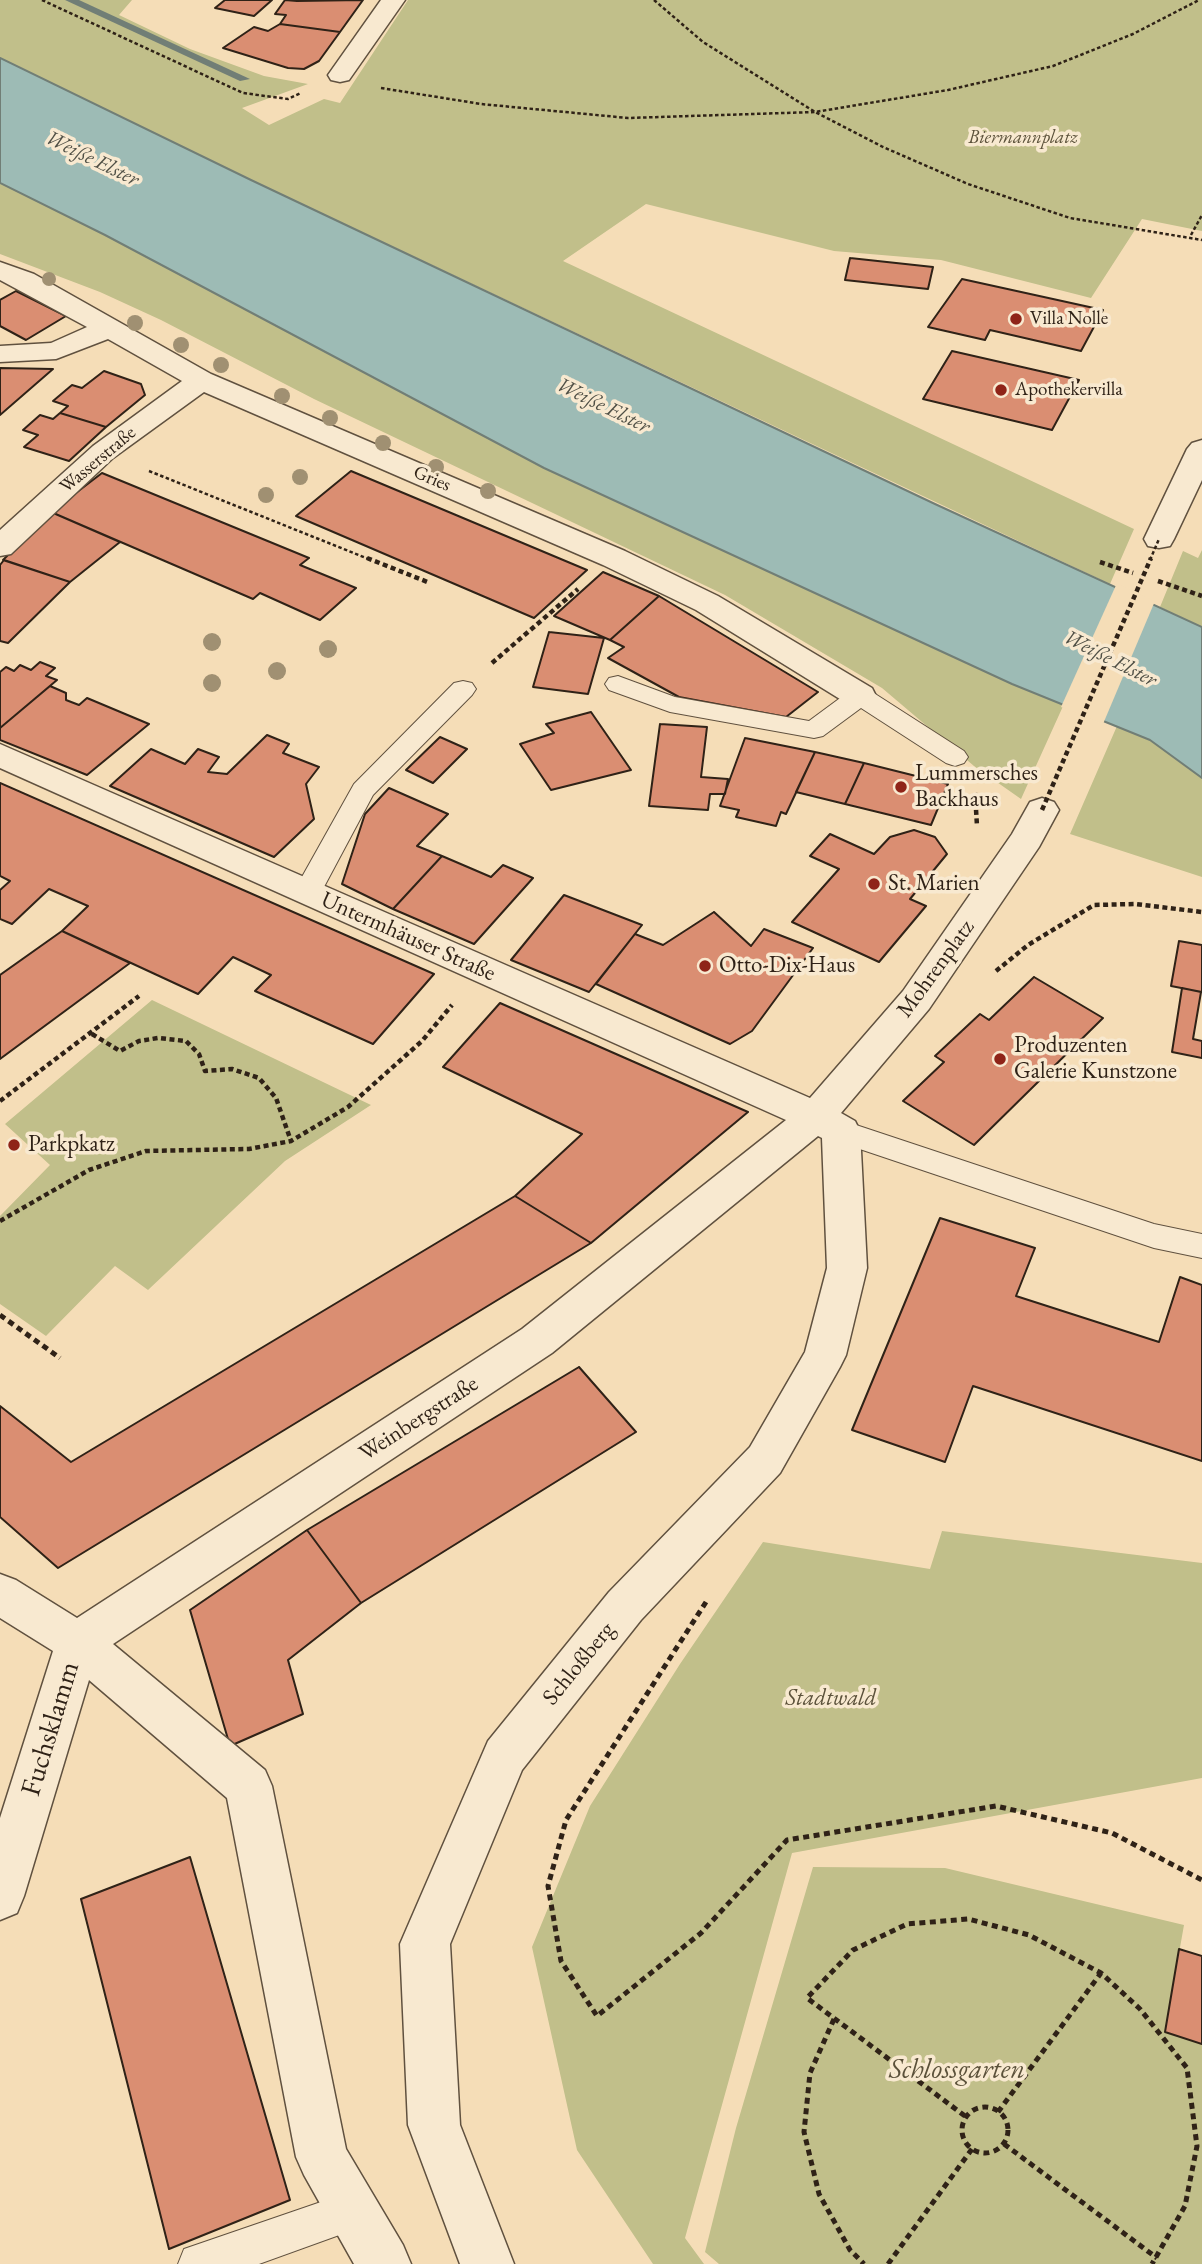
<!DOCTYPE html>
<meta charset="utf-8">
<style>
body{margin:0}
canvas{display:block;background:#f5ddb7}
</style>
<canvas width="1202" height="2264"></canvas>
<script>
const g = document.querySelector('canvas').getContext('2d');
g.lineJoin = 'round';
function paint(path, color) {
  g.fillStyle = color;
  g.fill(path, 'evenodd');
}
function shape(rows) {
  const path = new Path2D();
  for (const r of rows) {
    if (r.length === 3) {
      path.moveTo(r[0] + r[2], r[1]);
      path.arc(r[0], r[1], r[2], 0, 2 * Math.PI);
      continue;
    }
    path.moveTo(r[0], r[1]);
    for (let i = 2; i < r.length; i += 2) path.lineTo(r[i], r[i + 1]);
  }
  return path;
}
function strokePath(path, color, width, dash) {
  g.strokeStyle = color;
  g.lineWidth = width;
  g.lineCap = dash ? 'butt' : 'round';
  g.setLineDash(dash || []);
  g.stroke(path);
}
function write(font, color, halo, rows, align = 'center') {
  g.font = font + ' "EB Garamond",serif';
  g.lineWidth = 7;
  g.setLineDash([]);
  g.textBaseline = 'middle';
  g.strokeStyle = halo;
  g.fillStyle = color;
  for (const [text, x, y, turn = 0] of rows) {
    g.save();
    g.translate(x, y);
    g.rotate((+turn || 0) * Math.PI / 180);
    g.textAlign = isNaN(turn) ? turn : align;
    if (halo) g.strokeText(text, 0, 0);
    g.fillText(text, 0, 0);
    g.restore();
  }
}
paint(shape([
 [0,0,132,0,119,15,190,49,264,76,308,84,242,108,269,125,324,99,340,103,408,0,1202,0,1202,231,1142,219,1091,298,941,260,834,251,646,204,563,261,1134,529,1110,584,251,180,0,58],
 [0,183,105,235,544,468,1012,684,1064,704,1021,799,974,766,882,688,725,595,314,399,161,320,100,292,0,254],
 [1202,550,1202,627,1160,607,1183,551,1198,558],
 [1117,726,1150,740,1202,778,1202,877,1070,834],
 [152,1000,371,1105,285,1161,148,1290,115,1266,46,1336,0,1304,0,1216,50,1165,5,1124],
 [942,1531,1202,1563,1202,1778,792,1853,685,2238,704,2264,653,2264,577,2150,532,1947,590,1806,680,1664,763,1542,930,1569],
 [813,1867,945,1868,1184,1925,1165,2032,1202,2044,1202,2264,719,2264,705,2252,736,2128]
]), '#c1bf8a');
const water = shape([
 [0,58,251,180,935,504,1202,627,1202,778,1150,740,1012,684,544,468,105,235,0,183,0,58]
]);
paint(water, '#9dbbb5');
strokePath(water, '#717e76', 2);
paint(shape([
 [1117,583,1155,601,1103,724,1061,707]
]), '#f5ddb7');
paint(shape([
 [65,0,79,0,250,79,240,81,65,0]
]), '#717e76');
const building = shape([
 [225,0,272,0,254,16,215,8,225,0],
 [285,0,297,1,363,0,340,32,280,24,286,15,275,14,285,0],
 [280,24,340,32,319,61,304,69,288,68,223,48,254,27,268,31,280,24],
 [850,258,933,267,928,289,845,280,850,258],
 [962,279,1103,310,1081,351,990,330,985,340,928,327,962,279],
 [16,291,66,316,26,340,0,326,0,300,16,291],
 [952,351,1079,380,1052,430,923,399,952,351],
 [0,368,53,369,0,415,0,368],
 [104,371,141,384,145,395,106,427,60,413,68,406,53,401,72,385,82,388,104,371],
 [60,413,106,427,69,461,24,447,38,435,23,430,40,415,53,419,60,413],
 [351,471,587,570,534,618,296,516,351,471],
 [102,473,309,558,300,565,356,588,320,620,260,593,253,599,51,512,102,473],
 [51,512,120,542,70,582,3,560,51,512],
 [4,560,70,582,8,643,0,641,0,565,4,560],
 [603,572,659,596,610,640,554,616,603,572],
 [659,596,818,692,786,717,679,697,608,658,624,647,610,640,659,596],
 [549,632,604,638,588,694,533,687,549,632],
 [40,662,55,668,46,676,57,680,0,728,0,672,6,667,14,671,20,665,31,670,40,662],
 [50,686,66,693,66,700,79,705,87,698,149,724,87,775,0,740,0,728,50,686],
 [591,712,631,770,551,790,520,744,554,733,546,724,591,712],
 [660,724,707,727,701,777,728,779,725,794,710,794,708,810,649,806,660,724],
 [267,735,289,744,283,753,319,767,306,784,314,819,274,857,110,786,151,749,185,764,198,749,219,757,208,772,227,774,267,735],
 [440,737,467,749,433,783,406,770,440,737],
 [745,738,815,752,786,814,781,812,776,826,736,817,739,810,720,806,745,738],
 [815,752,864,763,845,804,796,792,815,752],
 [864,763,948,784,931,825,845,804,864,763],
 [0,783,434,974,373,1044,255,991,271,975,233,957,198,994,62,931,88,906,49,889,12,924,0,919,0,890,10,881,0,876,0,783],
 [389,788,448,814,417,846,442,856,393,909,342,884,365,814,389,788],
 [914,830,935,837,947,854,910,899,926,906,879,962,792,922,839,869,810,856,830,834,874,854,890,837,914,830],
 [442,856,491,877,503,865,533,878,474,944,393,909,442,856],
 [564,895,642,925,589,992,511,960,564,895],
 [714,912,751,946,764,929,813,948,752,1031,730,1044,596,984,635,934,663,945,714,912],
 [62,931,130,963,0,1059,0,975,62,931],
 [1179,941,1202,945,1202,992,1171,986,1179,941],
 [1034,977,1103,1018,974,1145,903,1101,944,1062,935,1056,980,1014,989,1020,1034,977],
 [1182,988,1201,992,1193,1039,1202,1041,1202,1058,1172,1052,1182,988],
 [500,1003,748,1112,591,1243,515,1196,582,1134,443,1067,500,1003],
 [515,1196,591,1243,58,1568,0,1517,0,1406,71,1462,515,1196],
 [940,1218,1035,1248,1016,1296,1159,1342,1180,1277,1202,1285,1202,1461,973,1386,945,1462,852,1430,940,1218],
 [579,1367,636,1432,361,1603,307,1530,579,1367],
 [307,1530,361,1603,288,1660,303,1714,230,1746,190,1610,307,1530],
 [190,1857,290,2200,169,2249,81,1899,190,1857],
 [1179,1949,1202,1956,1202,2044,1165,2032,1179,1949]
]);
paint(building, '#da8e72');
strokePath(building, '#2f2217', 2);
const service = shape([
 [618,676,675,697,809,721,851,690,860,688,869,690,964,751,968,757,964,763,955,766,946,763,861,708,823,736,814,738,670,712,609,690,605,684,609,678,618,676],
 [463,681,472,683,476,689,472,695,373,795,317,900,307,903,297,900,293,893,354,784,454,683,463,681],
 [841,1120,1154,1224,1202,1234,1202,1258,1154,1248,830,1139,826,1131,830,1123,841,1120],
 [353,2191,367,2197,373,2211,367,2225,259,2264,178,2264,184,2249,353,2191]
]);
const minor = shape([
 [381,0,405,0,349,80,340,82,331,80,328,75,381,0],
 [0,262,34,274,211,374,625,551,718,596,872,688,876,696,872,704,860,707,848,704,696,610,603,565,204,392,113,458,11,554,0,556,0,530,93,446,182,381,108,339,56,359,0,362,0,346,51,343,87,327,0,280,0,262],
 [1202,440,1202,480,1174,539,1170,546,1159,548,1148,546,1144,539,1187,449,1192,443,1202,440],
 [0,744,810,1098,903,991,1012,834,1030,802,1042,798,1054,802,1059,810,1039,847,929,1009,841,1113,855,1121,860,1131,867,1268,846,1355,840,1367,780,1473,641,1620,522,1770,450,1944,460,2125,514,2264,460,2264,408,2125,400,1944,488,1741,609,1592,750,1447,805,1352,827,1268,822,1138,818,1136,552,1353,113,1644,265,1770,272,1786,346,2149,403,2245,411,2264,354,2264,304,2175,296,2157,227,1798,89,1680,24,1896,17,1913,0,1920,0,1818,53,1651,0,1618,0,1574,16,1580,77,1618,522,1329,786,1120,0,768,0,744]
]);
strokePath(service, '#60513f', 2);
strokePath(minor, '#60513f', 3);
strokePath(shape([
 [42,0,243,93,288,99,301,93],
 [654,0,703,42,815,112,883,147,968,184,1070,218,1202,240],
 [381,88,481,104,628,118,815,112,948,90,1053,66,1133,34,1199,0],
 [1191,235,1202,215],
 [149,471,371,560]
]), '#2f2217', 2.5, [3.5, 2.5]);
strokePath(shape([
 [367,558,430,583],
 [1100,562,1133,573],
 [1158,581,1202,596],
 [492,663,578,589],
 [975,793,977,826],
 [996,971,1028,945,1094,905,1135,904,1202,912],
 [92,1034,120,1051,139,1041,158,1038,186,1041,199,1054,205,1071,232,1069,259,1078,276,1098,291,1141],
 [0,1101,139,996],
 [0,1221,89,1170,146,1151,249,1149,291,1141,348,1107,422,1041,452,1005]
]), '#2f2217', 4.5, [5, 3.5]);
strokePath(shape([
 [0,1315,60,1358],
 [706,1602,566,1820,548,1886,561,1961,597,2016,701,1933,787,1840,996,1806,1112,1833,1202,1880],
 [834,2019,810,2073,804,2132,819,2194,850,2250,864,2264],
 [985,2130,23],
 [998,2112,1101,1973],
 [965,2116,807,1998,853,1950,907,1924,968,1919,1029,1935,1101,1973,1140,2009,1187,2068,1197,2146,1185,2206,1152,2264],
 [1004,2144,1157,2258],
 [888,2264,972,2149]
]), '#2f2217', 5, [6, 4.5]);
paint(service, '#f8e9d0');
paint(minor, '#f8e9d0');
strokePath(shape([
 [1150,560,1159,539]
]), '#2f2217', 2.5, [3.5, 2.5]);
strokePath(shape([
 [1042,810,1151,558]
]), '#2f2217', 4.5, [5, 3.5]);
g.fillStyle = '#a09072';
for (const [x, y, r] of [
 [49,279,7],
 [135,323,8],
 [181,345,8],
 [221,365,8],
 [282,396,8],
 [330,418,8],
 [383,443,8],
 [436,467,8],
 [300,477,8],
 [488,491,8],
 [266,495,8],
 [212,642,9],
 [328,649,9],
 [277,671,9],
 [212,683,9]
]) {
  g.beginPath();
  g.arc(x, y, r, 0, 2 * Math.PI);
  g.fill();
}
for (const [x, y, r, color] of [
 [1016,319,7,"#8f2418"],
 [1001,390,7,"#8f2418"],
 [901,787,7,"#8f2418"],
 [874,884,7,"#8f2418"],
 [705,966,7,"#8f2418"],
 [1000,1059,7,"#8f2418"],
 [14,1145,7,"#8f2418"]
]) {
  const dot = new Path2D();
  dot.arc(x, y, r, 0, 2 * Math.PI);
  g.fillStyle = color;
  g.fill(dot);
  strokePath(dot, '#f8e9d0', 2.5);
}
write('italic 19px', '#5b513a', '#f8e9d0', [
 ["Biermannplatz",1023,138]
]);
write('19px', '#2f2217', '#f8e9d0', [
 ["Villa Nolle",1030,319],
 ["Apothekervilla",1015,390]
], 'left');
write('19px', '#2f2217', '#f8e9d0', [
 ["Wasserstraße",98,460,-40],
 ["Gries",432,479,23]
]);
write('italic 21px', '#505046', '#f8e9d0', [
 ["Weiße Elster",92,159,26],
 ["Weiße Elster",603,406,26],
 ["Weiße Elster",1110,659,27]
]);
write('23px', '#2f2217', '#f8e9d0', [
 ["Lummersches",915,774],
 ["Backhaus",915,800],
 ["St. Marien",888,884],
 ["Otto-Dix-Haus",719,966],
 ["Produzenten",1014,1046],
 ["Galerie Kunstzone",1014,1072],
 ["Parkpkatz",28,1145]
], 'left');
write('23px', '#2f2217', '#f8e9d0', [
 ["Untermhäuser Straße",408,937,24],
 ["Mohrenplatz",936,969,-54],
 ["Weinbergstraße",419,1419,-33],
 ["Schloßberg",579,1664,-51]
]);
write('italic 23px', '#5b513a', '#f8e9d0', [
 ["Stadtwald",831,1699]
]);
write('28px', '#2f2217', '#f8e9d0', [
 ["Fuchsklamm",51,1729,-73]
]);
write('italic 28px', '#5b513a', '#f8e9d0', [
 ["Schlossgarten",957,2070]
]);
</script>
